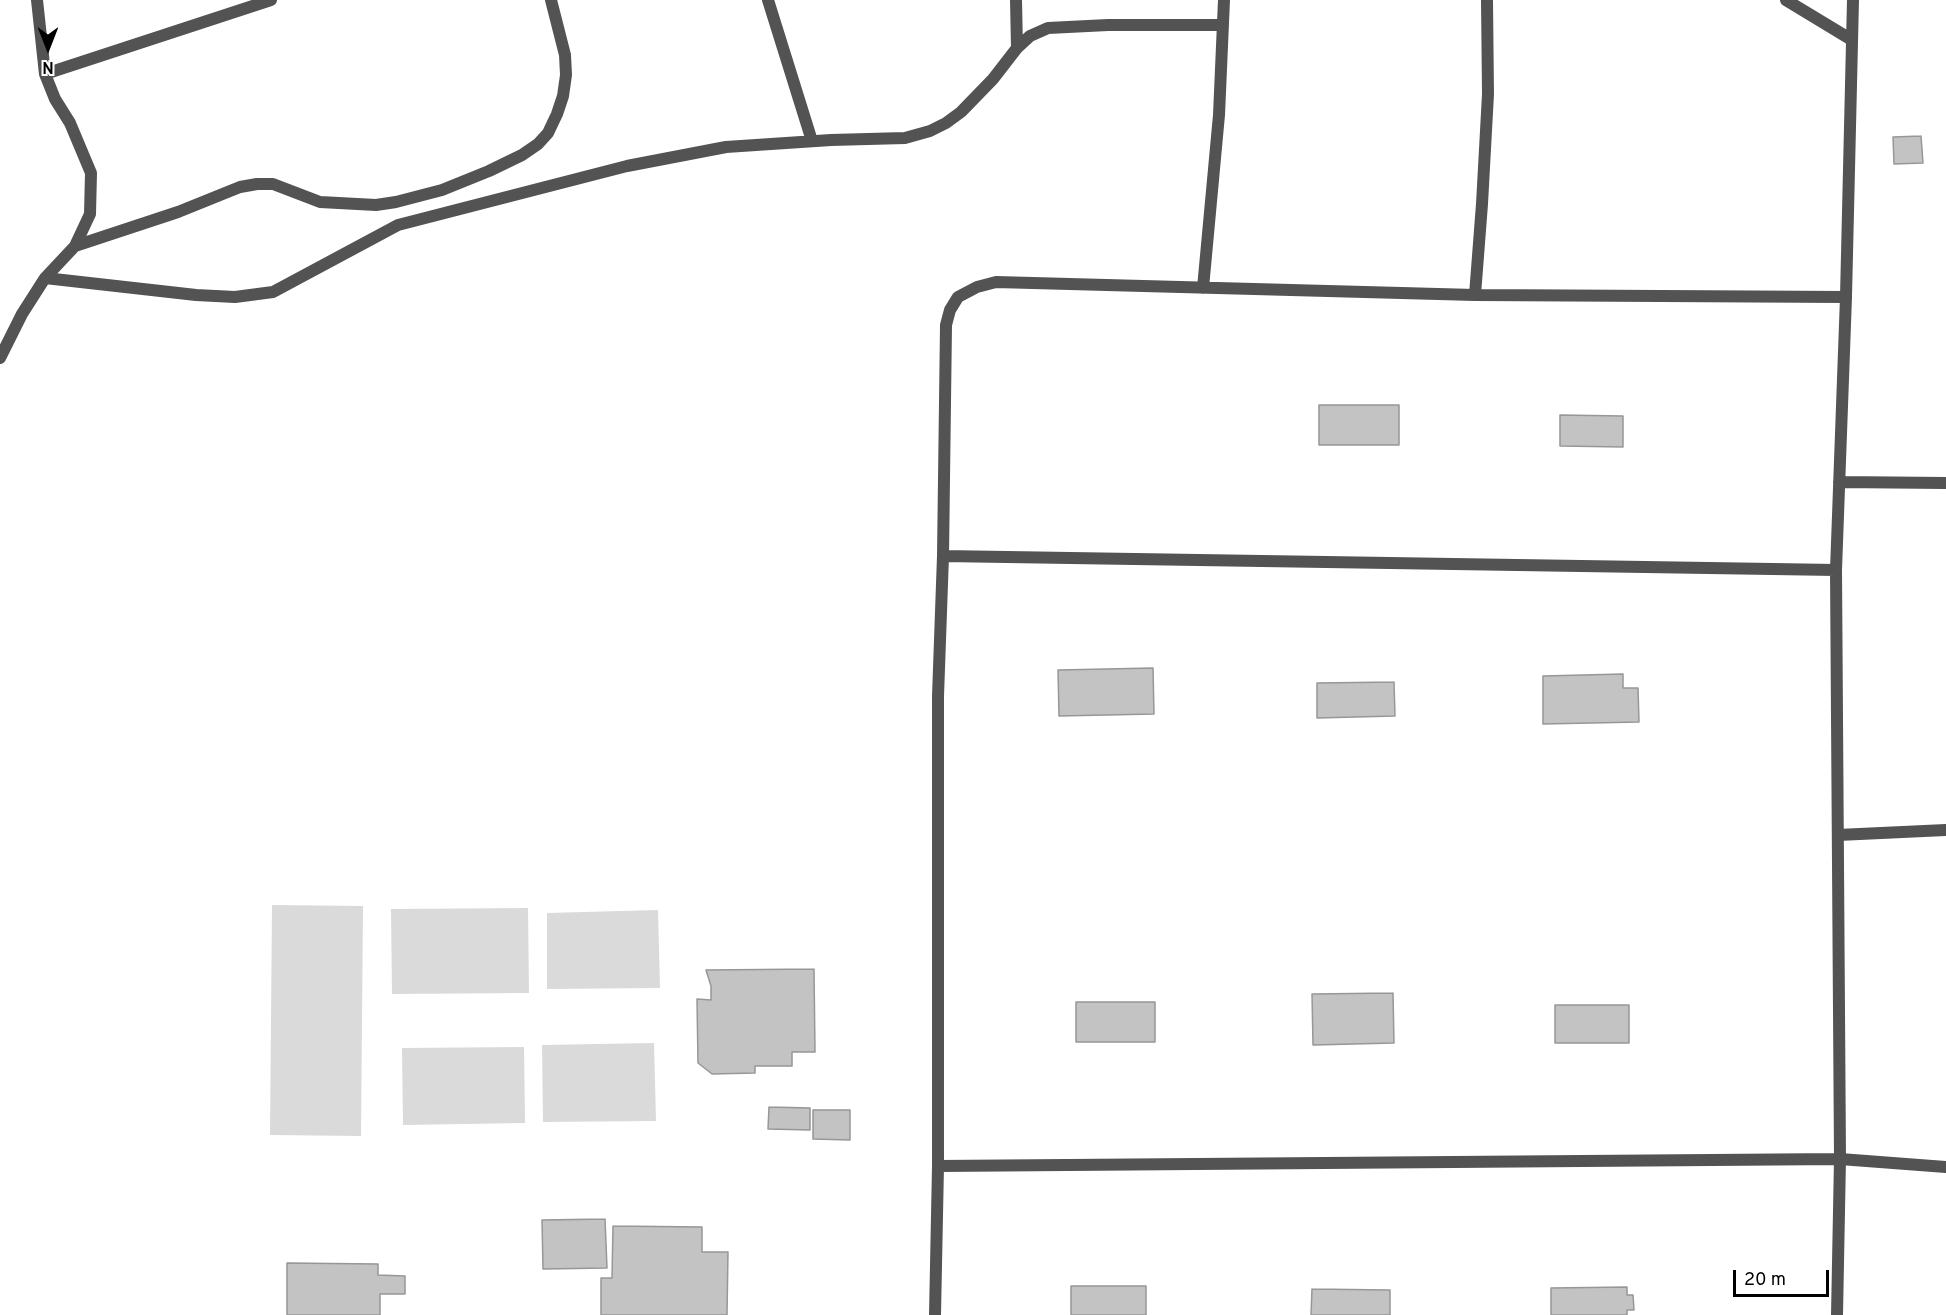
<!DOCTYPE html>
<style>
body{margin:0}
#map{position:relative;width:1946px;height:1315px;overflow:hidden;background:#fff;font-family:Overpass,sans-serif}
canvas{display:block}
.north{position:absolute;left:18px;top:18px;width:60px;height:60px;-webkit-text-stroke:4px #fff;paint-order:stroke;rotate:180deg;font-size:16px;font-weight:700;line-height:24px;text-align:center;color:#000}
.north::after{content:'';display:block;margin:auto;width:21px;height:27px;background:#000;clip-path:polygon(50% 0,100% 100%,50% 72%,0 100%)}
.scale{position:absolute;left:1733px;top:1270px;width:96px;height:27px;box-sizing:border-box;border:3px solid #000;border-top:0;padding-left:8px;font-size:18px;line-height:21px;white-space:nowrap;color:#000;-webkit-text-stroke:4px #fff;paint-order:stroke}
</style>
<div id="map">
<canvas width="1946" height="1315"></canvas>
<div class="north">N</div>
<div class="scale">20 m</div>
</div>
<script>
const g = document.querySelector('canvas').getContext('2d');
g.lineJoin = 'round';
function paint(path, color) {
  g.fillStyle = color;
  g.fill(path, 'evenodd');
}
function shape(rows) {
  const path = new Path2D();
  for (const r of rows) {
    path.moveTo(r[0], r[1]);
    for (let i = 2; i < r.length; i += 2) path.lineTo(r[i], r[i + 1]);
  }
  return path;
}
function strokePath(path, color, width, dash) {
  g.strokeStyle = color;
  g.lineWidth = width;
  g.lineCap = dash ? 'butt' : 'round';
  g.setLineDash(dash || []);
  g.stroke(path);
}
paint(shape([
 [272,905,363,906,361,1136,270,1135],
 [528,908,529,993,392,994,391,909],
 [658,910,660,988,547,989,547,913],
 [654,1043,656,1121,543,1122,542,1045],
 [524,1047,525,1123,403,1125,402,1048]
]), '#dadada');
const building = shape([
 [1921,136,1923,163,1894,164,1893,137,1921,136],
 [1319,405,1399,405,1399,445,1319,445,1319,405],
 [1560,415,1623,416,1623,447,1560,446,1560,415],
 [1153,668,1154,714,1059,716,1058,670,1153,668],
 [1623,674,1623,688,1638,688,1639,722,1543,724,1543,676,1623,674],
 [1394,682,1395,716,1317,718,1317,683,1394,682],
 [814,969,815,1052,792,1052,792,1066,755,1066,755,1073,712,1074,698,1063,697,999,711,1000,711,986,706,970,814,969],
 [1393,993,1394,1043,1313,1045,1312,994,1393,993],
 [1076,1002,1155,1002,1155,1042,1076,1042,1076,1002],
 [1555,1005,1629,1005,1629,1043,1555,1043,1555,1005],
 [769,1107,810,1108,810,1130,768,1129,769,1107],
 [813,1110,850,1110,850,1140,813,1139,813,1110],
 [605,1219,607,1268,543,1269,542,1220,605,1219],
 [613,1226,702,1227,702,1252,728,1252,727,1315,601,1315,601,1278,612,1278,613,1226],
 [287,1263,378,1264,378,1275,405,1276,405,1294,380,1294,380,1315,287,1315,287,1263],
 [1071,1286,1146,1286,1146,1315,1071,1315,1071,1286],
 [1627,1287,1627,1295,1633,1295,1634,1310,1627,1310,1627,1315,1551,1315,1551,1288,1627,1287],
 [1312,1289,1390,1290,1390,1315,1311,1315,1312,1289]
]);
paint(building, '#c3c3c3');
strokePath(building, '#979797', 1.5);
strokePath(shape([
 [768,0,812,141],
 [1016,0,1017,48],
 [1786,0,1852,40],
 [45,74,271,0],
 [75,246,178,212,240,187,257,184,273,184,320,202,376,205,396,202,442,190,489,171,522,155,538,144,548,133,557,114,563,96,566,75,565,55,551,0],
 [45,278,196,295,235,297,273,292,398,225,627,166,726,147,831,140,905,138,930,131,946,123,961,112,993,79,1017,48,1030,36,1048,28,1108,25,1223,25],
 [1203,288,1219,115,1224,0],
 [1475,295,1482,204,1488,94,1487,0],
 [0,358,22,314,45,278,75,246,90,214,91,173,70,123,55,99,45,74,37,0],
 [1839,482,1946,483],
 [943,556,1836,570],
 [1838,835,1946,830],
 [938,1166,1840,1159,1946,1167],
 [935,1315,938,1166,938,696,943,556,946,325,950,310,958,297,977,287,996,282,1475,295,1846,297],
 [1837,1315,1840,1159,1836,570,1846,297,1853,0]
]), '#535353', 12);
</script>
